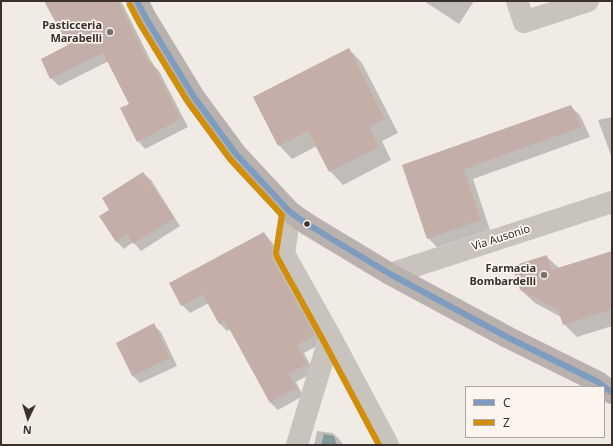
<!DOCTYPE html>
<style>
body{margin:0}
#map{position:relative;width:613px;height:446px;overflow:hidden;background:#f0ebe5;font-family:"Noto Sans",sans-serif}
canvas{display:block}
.frame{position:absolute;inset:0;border:2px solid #3b302b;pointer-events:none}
.legend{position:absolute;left:465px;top:386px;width:140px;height:52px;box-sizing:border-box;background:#fbf5ee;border:1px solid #aea6a0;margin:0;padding:5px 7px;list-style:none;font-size:12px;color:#3b302b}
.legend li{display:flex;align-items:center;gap:8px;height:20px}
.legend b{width:20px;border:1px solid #aea6a0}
.north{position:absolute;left:8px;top:398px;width:40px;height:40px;-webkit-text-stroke:3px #fbf5ee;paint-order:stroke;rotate:184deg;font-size:11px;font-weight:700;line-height:16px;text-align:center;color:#3b302b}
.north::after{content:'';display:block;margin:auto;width:14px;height:18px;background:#3b302b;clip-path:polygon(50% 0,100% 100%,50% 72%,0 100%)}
</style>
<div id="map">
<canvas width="613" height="446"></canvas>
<div class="frame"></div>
<ul class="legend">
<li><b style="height:5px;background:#7d9cbf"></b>C</li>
<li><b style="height:5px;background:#d18e09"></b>Z</li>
</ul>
<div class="north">N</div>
</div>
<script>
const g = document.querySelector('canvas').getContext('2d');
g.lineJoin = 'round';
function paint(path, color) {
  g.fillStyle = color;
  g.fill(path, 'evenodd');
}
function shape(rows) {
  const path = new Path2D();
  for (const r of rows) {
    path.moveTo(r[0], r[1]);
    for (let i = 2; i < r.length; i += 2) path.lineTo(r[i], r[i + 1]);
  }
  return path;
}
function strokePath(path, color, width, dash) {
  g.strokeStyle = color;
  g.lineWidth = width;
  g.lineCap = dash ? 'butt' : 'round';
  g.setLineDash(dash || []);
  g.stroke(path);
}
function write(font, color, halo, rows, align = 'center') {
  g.font = font + ' "Noto Sans",sans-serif';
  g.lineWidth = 3.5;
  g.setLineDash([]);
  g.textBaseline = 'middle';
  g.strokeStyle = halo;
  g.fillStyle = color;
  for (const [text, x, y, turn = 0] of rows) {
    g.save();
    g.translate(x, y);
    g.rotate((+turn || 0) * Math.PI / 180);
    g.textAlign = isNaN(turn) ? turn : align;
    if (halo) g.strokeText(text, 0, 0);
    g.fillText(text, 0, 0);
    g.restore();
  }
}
paint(shape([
 [324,434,334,436,337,445,321,445]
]), '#a1c2c1');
paint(shape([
 [45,1,121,1,153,65,159,71,188,127,145,149,138,141,130,104,109,61,59,86,51,78,70,45],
 [424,1,474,1,459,24],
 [349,49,362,63,398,133,382,141,391,160,343,185,330,171,317,146,292,159,279,145],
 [570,106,580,115,590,137,473,179,490,230,437,247,428,238,403,165],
 [612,117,612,158,598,120],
 [143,173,151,180,180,226,141,251,133,242,124,249,116,241,111,210],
 [264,233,271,241,280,255,322,343,304,353,314,372,296,382,303,396,278,410,270,402,231,329,227,331,220,324,209,303,190,313,182,305],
 [612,252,612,326,577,337,564,324,561,317,535,303,521,290,547,257,559,268],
 [153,325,161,332,177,366,140,383,133,376,117,343],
 [317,431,333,433,340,440,343,445,314,445]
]), '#0003');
paint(shape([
 [44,1,118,1,149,63,152,62,181,119,137,142,120,108,129,104,103,53,50,79,41,59,68,45],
 [349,48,385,119,369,127,379,147,329,172,308,131,278,146,253,97],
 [571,105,582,127,464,169,481,220,427,239,402,165],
 [143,172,174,218,133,244,127,234,116,242,99,216,109,210,102,198],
 [264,232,272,247,272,253,273,260,315,335,297,345,307,364,289,374,296,388,270,403,225,321,219,324,203,295,181,306,169,283],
 [612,251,612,309,563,325,558,310,520,290,512,266,547,255,551,270],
 [154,323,170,358,132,376,116,343]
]), '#c3afa7');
strokePath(shape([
 [517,1,524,22,588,1],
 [290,212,284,254,330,336,388,445],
 [390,274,612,202],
 [297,445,330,336]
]), '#c9c3be', 22);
strokePath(shape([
 [137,1,147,20,194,97,236,154,290,212,307,224,390,274,509,338,598,382,612,393]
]), '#b8b1ad', 22);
strokePath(shape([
 [137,1,147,20,194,97,236,154,290,212,307,224,390,274,509,338,598,382,612,393]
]), '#7d9cbf', 6);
strokePath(shape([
 [130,5,140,24,188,102,230,159,282,215,276,253,277,257,323,340,379,445]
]), '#d18e09', 6);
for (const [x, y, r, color] of [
 [110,32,4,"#7a716c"],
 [307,224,3.5,"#3b302b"],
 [544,275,4,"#7a716c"]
]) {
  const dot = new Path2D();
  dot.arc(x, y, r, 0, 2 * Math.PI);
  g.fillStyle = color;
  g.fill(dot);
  strokePath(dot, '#fbf5ee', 1.5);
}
write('bold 11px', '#3b302b', '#fbf5ee', [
 ["Pasticceria",102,26],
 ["Marabelli",102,39],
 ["Farmacia",536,269],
 ["Bombardelli",536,282]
], 'right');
write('11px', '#3b302b', '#fbf5ee', [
 ["Via Ausonio",501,238,-18]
]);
</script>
